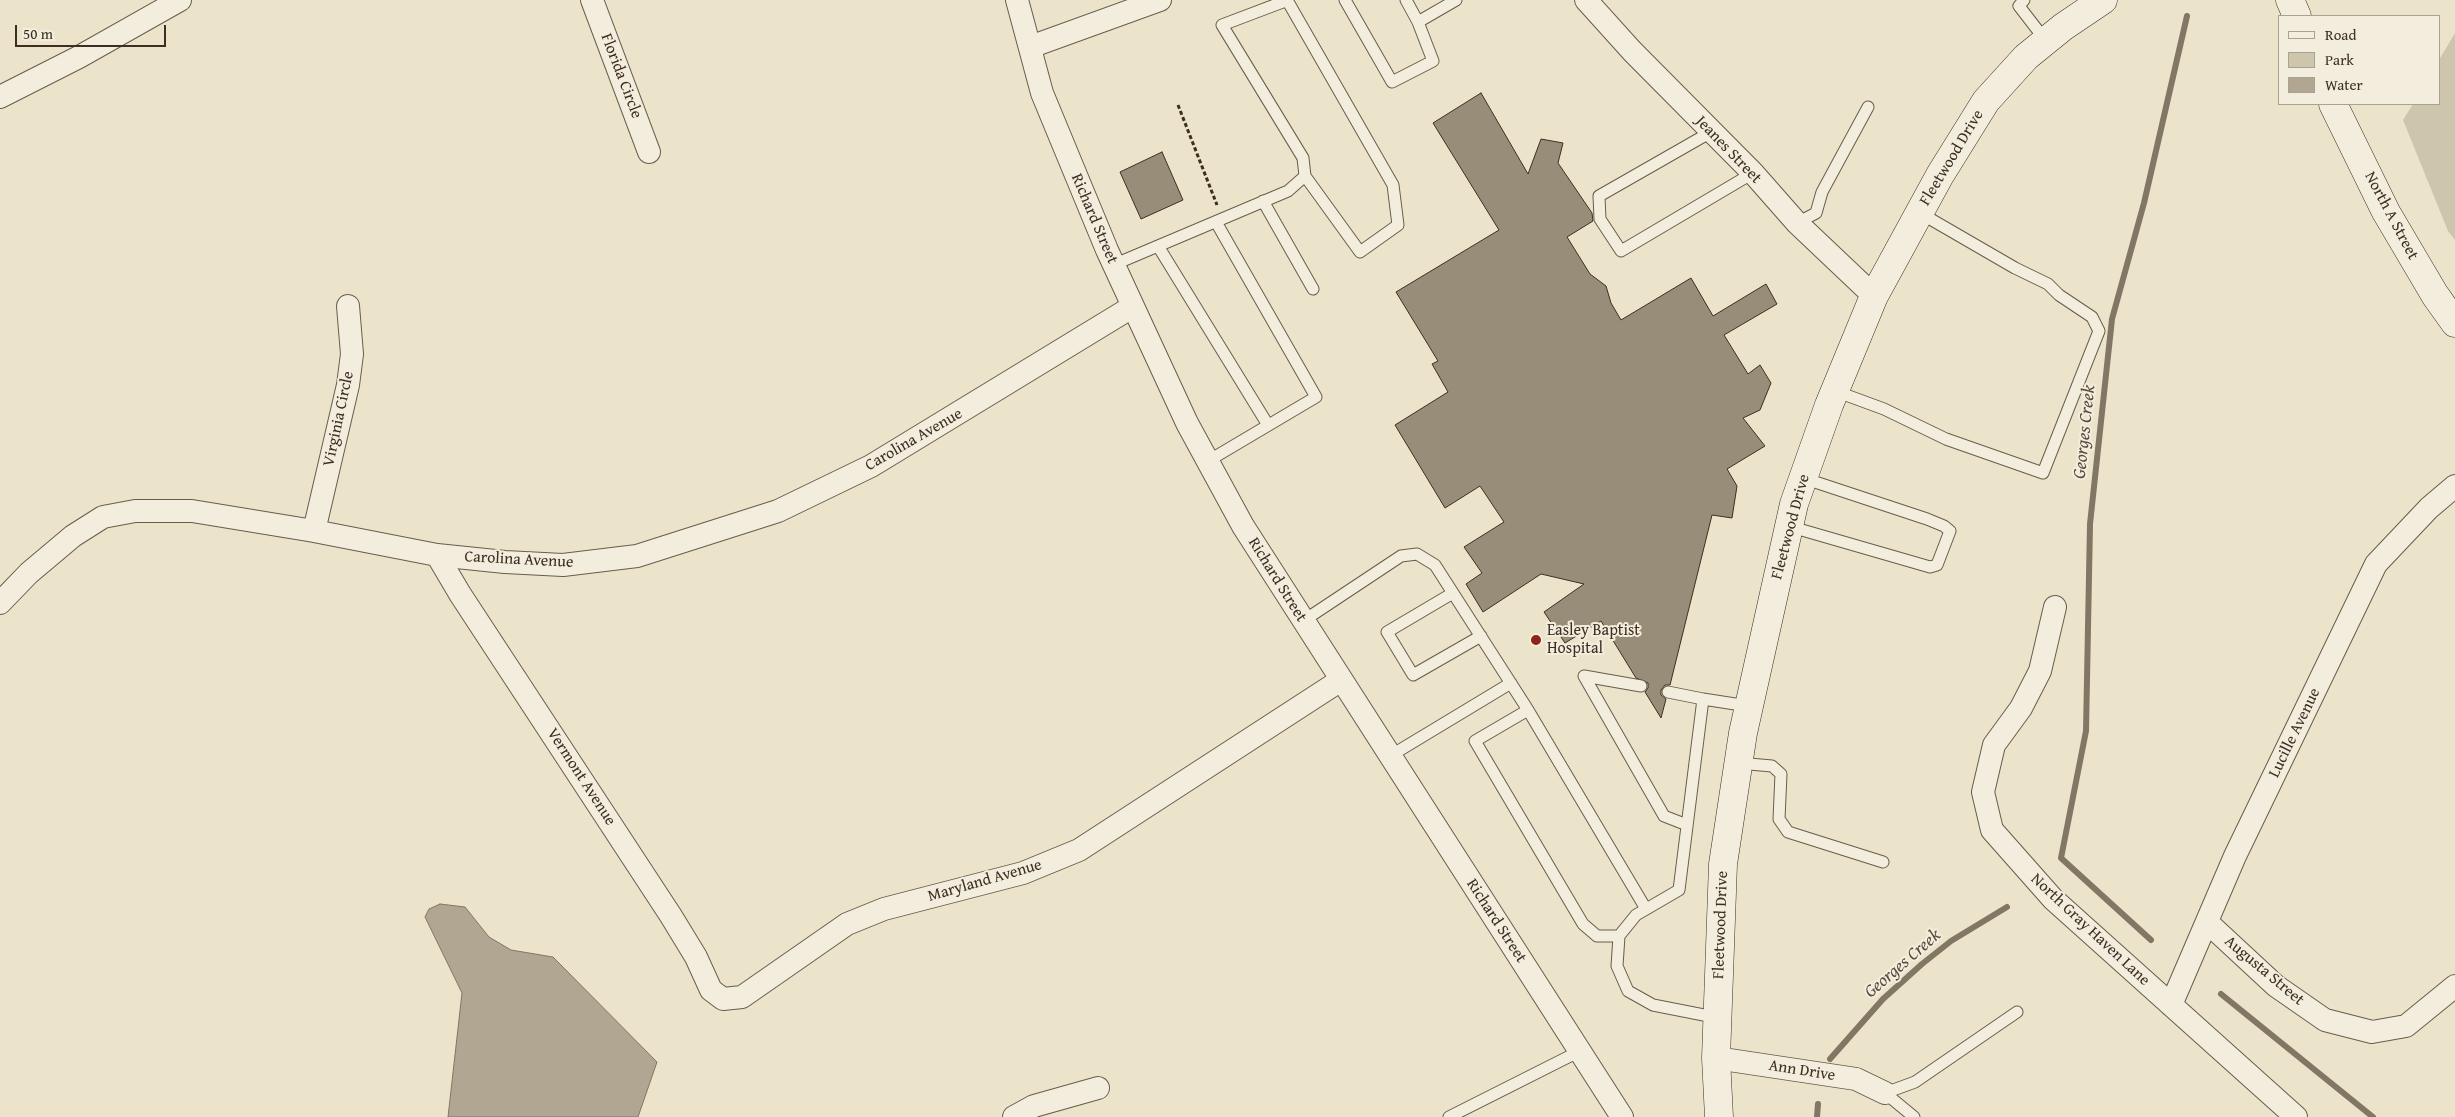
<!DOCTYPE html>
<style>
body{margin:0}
#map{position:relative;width:2455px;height:1117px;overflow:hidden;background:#ece4ca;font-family:"Gentium Book Plus",serif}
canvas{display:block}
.legend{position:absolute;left:2278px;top:15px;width:162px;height:90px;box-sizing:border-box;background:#f3eddd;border:1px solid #aaa192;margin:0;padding:6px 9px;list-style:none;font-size:15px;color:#3d2e21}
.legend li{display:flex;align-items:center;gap:10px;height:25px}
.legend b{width:25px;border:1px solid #aaa192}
.scale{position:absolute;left:15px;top:25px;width:151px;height:22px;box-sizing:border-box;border:2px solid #3d2e21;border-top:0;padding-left:6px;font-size:15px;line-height:18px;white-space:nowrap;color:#3d2e21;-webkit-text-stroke:4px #f3eddd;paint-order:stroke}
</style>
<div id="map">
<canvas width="2455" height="1117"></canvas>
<ul class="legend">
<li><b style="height:6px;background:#f3eddd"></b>Road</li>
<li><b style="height:14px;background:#cec5ad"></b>Park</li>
<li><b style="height:14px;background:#b0a691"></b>Water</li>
</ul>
<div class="scale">50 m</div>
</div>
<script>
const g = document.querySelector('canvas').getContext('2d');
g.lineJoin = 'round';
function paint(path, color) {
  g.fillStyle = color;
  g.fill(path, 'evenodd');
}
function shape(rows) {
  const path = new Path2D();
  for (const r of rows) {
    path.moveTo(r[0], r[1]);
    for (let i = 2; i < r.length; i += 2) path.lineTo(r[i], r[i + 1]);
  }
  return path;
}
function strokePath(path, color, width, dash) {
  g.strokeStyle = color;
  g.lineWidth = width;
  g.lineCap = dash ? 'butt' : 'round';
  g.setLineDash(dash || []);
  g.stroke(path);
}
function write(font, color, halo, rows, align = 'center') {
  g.font = font + ' "Gentium Book Plus",serif';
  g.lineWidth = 4;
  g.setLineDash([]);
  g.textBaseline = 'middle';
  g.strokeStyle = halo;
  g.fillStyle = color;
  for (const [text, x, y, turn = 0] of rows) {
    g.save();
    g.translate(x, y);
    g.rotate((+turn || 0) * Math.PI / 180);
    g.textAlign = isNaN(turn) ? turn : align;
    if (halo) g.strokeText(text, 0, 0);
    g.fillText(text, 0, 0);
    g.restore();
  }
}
paint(shape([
 [2455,33,2455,240,2448,231,2403,120,2413,104,2439,104,2439,60]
]), '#cec5ad');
const water = shape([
 [440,904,465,907,489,937,511,950,553,957,657,1062,638,1117,448,1117,462,993,425,917,429,909,440,904]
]);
paint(water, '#b0a691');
strokePath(water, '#827664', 1);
strokePath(shape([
 [2151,940,2061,858,2086,731,2090,524,2112,319,2144,203,2187,16],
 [2221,994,2373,1117],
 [1830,1059,1883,999,1922,964,1951,941,2007,907],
 [1817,1117,1818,1104]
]), '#827664', 6);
const building = shape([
 [1481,93,1528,174,1541,139,1563,143,1558,163,1592,213,1593,221,1567,237,1590,274,1606,286,1611,303,1621,320,1691,278,1713,316,1766,284,1777,304,1724,335,1748,374,1760,365,1771,383,1760,410,1743,418,1765,446,1727,469,1737,486,1732,518,1712,515,1670,685,1665,685,1661,690,1661,695,1666,699,1661,718,1645,692,1648,688,1648,683,1636,678,1601,621,1565,643,1544,612,1584,584,1541,574,1483,612,1466,584,1482,573,1464,547,1504,522,1480,486,1445,508,1395,425,1448,392,1432,364,1438,361,1396,292,1499,230,1433,123,1481,93],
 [1162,152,1183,200,1141,219,1120,172,1162,152]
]);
paint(building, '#988d79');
strokePath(building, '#3d2e21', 1);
const lane = shape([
 [1287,0,1393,185,1398,225,1360,252,1305,176],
 [1345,0,1392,82,1433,61,1418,22],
 [1406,0,1418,22,1456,0],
 [2024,0,2019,6,2046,41],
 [1711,132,1599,196,1600,219,1621,251,1753,173],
 [1263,201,1313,289],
 [1797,223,1816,213,1822,192,1868,107],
 [1158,246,1268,425],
 [1113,265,1288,191,1305,176,1303,158,1222,25,1288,0],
 [1835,391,1884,409,1946,439,2043,473,2099,331,2092,317,2059,295,2048,284,2015,268,1920,213],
 [1208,461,1316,397,1216,222],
 [1788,526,1930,567,1937,565,1950,531,1944,526,1927,519,1803,478],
 [1453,593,1387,632,1413,675,1481,636],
 [1303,621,1401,556,1417,554,1435,565,1528,710],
 [1641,686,1584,676,1664,816,1687,825],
 [1668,692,1703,699],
 [1390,756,1511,683],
 [1738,763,1772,766,1781,774,1779,819,1788,832,1883,862],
 [1619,936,1597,936,1583,924,1475,741,1528,710,1646,909],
 [1719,1018,1653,1005,1628,991,1617,966,1619,936,1636,915,1679,890,1703,699,1748,706],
 [1885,1093,1915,1082,2017,1012],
 [1885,1093,1914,1117],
 [1449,1117,1580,1051]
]);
const street = shape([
 [592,0,649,152],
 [1017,0,1042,93,1107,250,1187,423,1243,526,1622,1117],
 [1586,0,1632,51,1753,173,1797,223,1874,296],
 [1030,47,1160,0],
 [0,97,79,57,180,0],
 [314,531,348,385,352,354,348,306],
 [437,555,460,594,671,916,696,957,711,990,723,999,742,997,847,924,884,909,1023,873,1079,850,1341,680],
 [0,603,29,573,73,536,103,517,135,511,192,511,314,531,437,555,505,562,563,565,637,556,778,511,871,466,1132,307],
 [2055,607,2040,671,2021,708,1994,745,1983,792,1992,830,2053,899,2296,1117],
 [2208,923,2276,986,2325,1020,2372,1032,2406,1026,2455,986],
 [2171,1005,2235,856,2376,564,2429,508,2455,486],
 [1716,1058,1856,1079,1885,1093],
 [1014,1117,1034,1106,1098,1088]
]);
const secondary = shape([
 [2290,0,2297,16],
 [2333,104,2386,212,2435,295,2455,323],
 [1719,1117,1716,1058,1723,864,1743,733,1794,504,1829,405,1874,296,1940,175,1986,101,2026,57,2063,27,2103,0]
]);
strokePath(lane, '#695c4b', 13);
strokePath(street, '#695c4b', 24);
strokePath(secondary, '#3d2e21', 29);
strokePath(shape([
 [1178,105,1217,205]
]), '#3d2e21', 3, [4, 2.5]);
strokePath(lane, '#f3eddd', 11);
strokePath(street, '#f3eddd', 22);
strokePath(secondary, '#f3eddd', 28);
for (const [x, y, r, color] of [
 [1536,640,6,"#8f2418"]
]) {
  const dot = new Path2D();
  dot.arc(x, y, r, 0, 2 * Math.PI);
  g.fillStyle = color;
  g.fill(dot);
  strokePath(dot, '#f3eddd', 2);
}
write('16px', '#3d2e21', '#f3eddd', [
 ["Florida Circle",621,76,69],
 ["Jeanes Street",1728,150,46],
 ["Fleetwood Drive",1952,158,-59],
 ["North A Street",2391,216,62],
 ["Richard Street",1094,219,67],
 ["Virginia Circle",339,419,-78],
 ["Carolina Avenue",914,440,-30],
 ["Fleetwood Drive",1791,527,-75],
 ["Carolina Avenue",519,560,3],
 ["Richard Street",1277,580,58],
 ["Lucille Avenue",2295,733,-64],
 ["Vermont Avenue",581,777,57],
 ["Maryland Avenue",985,881,-16],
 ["Richard Street",1496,921,57],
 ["Fleetwood Drive",1721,925,-88],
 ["North Gray Haven Lane",2090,930,43],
 ["Augusta Street",2264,971,40],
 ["Ann Drive",1802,1071,9]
]);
write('16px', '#3d2e21', '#f3eddd', [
 ["Easley Baptist",1547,631],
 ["Hospital",1547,649]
], 'left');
write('italic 18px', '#5a4c3d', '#f3eddd', [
 ["Georges Creek",2085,432,-84],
 ["Georges Creek",1903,964,-41]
]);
</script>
